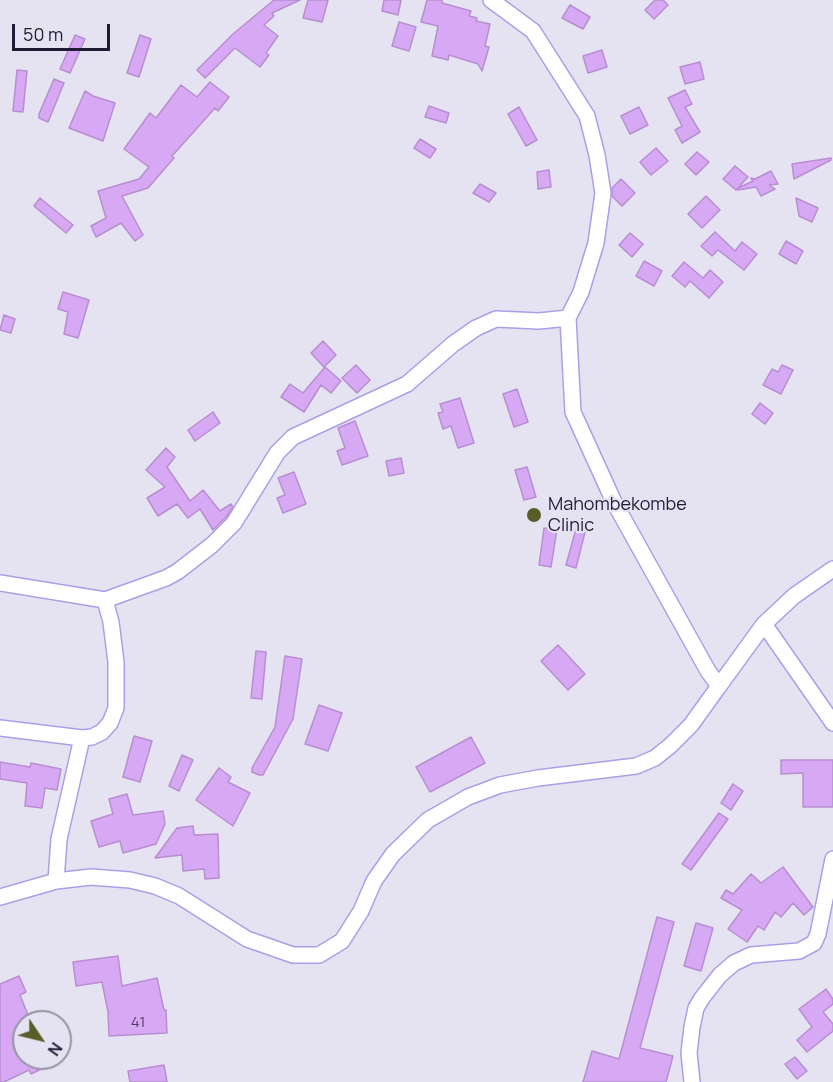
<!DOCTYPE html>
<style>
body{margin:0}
#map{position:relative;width:833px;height:1082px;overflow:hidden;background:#e5e3f2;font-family:Manrope,sans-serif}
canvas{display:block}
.north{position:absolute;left:12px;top:1010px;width:60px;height:60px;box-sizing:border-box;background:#e5e3f2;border:2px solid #9693a7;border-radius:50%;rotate:125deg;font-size:16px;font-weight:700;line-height:24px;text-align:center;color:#201a36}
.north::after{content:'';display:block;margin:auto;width:21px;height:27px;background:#595d2a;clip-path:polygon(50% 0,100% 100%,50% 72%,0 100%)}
.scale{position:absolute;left:12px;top:24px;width:98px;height:27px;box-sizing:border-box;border:3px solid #201a36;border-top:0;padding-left:8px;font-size:18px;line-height:21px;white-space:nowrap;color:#201a36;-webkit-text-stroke:4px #e5e3f2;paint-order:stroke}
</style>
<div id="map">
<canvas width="833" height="1082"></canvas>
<div class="north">N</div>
<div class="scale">50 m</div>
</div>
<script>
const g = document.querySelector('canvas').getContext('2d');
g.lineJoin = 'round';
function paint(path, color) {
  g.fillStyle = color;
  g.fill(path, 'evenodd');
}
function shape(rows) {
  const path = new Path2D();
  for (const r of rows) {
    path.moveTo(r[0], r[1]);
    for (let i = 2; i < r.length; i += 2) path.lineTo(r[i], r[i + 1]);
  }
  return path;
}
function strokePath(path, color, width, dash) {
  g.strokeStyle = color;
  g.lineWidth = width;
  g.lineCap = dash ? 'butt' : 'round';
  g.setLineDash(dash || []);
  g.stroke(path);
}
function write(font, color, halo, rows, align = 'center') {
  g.font = font + ' Manrope,sans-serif';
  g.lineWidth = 4.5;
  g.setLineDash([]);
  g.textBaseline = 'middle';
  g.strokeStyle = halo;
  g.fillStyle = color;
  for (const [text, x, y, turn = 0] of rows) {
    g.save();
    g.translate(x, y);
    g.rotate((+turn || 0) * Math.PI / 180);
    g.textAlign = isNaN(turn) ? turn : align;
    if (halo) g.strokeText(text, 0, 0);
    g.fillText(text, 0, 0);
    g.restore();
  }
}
const building = shape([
 [274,0,300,0,272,13,274,16,264,25,278,36,266,53,269,55,260,67,235,48,205,78,197,70,233,34,274,0],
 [308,0,328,0,322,22,303,18,308,0],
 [384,0,401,0,398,15,382,11,384,0],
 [427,0,442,0,442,3,471,11,469,16,477,18,476,21,490,24,485,46,489,47,482,71,478,64,449,55,448,60,432,56,438,26,421,22,427,0],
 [655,0,663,0,668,5,654,19,645,10,655,0],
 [570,5,590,17,583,29,562,18,570,5],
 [399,22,416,27,409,51,392,46,399,22],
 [75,35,85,39,70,73,60,69,75,35],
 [140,35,151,39,139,77,127,73,140,35],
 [602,50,607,67,588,73,583,56,602,50],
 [700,62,704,79,685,84,680,67,700,62],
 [17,70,27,71,23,112,13,111,17,70],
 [54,79,64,83,48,122,39,118,39,114,54,79],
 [210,82,229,97,218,111,215,108,172,156,174,158,148,188,122,196,143,235,135,241,121,223,96,237,91,226,106,218,98,191,139,179,149,167,124,149,150,113,156,118,181,85,197,97,210,82],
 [685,90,692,104,685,107,700,132,682,143,675,130,682,126,668,98,685,90],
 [85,91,93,96,115,103,103,141,69,128,85,91],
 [429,106,449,113,446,123,425,117,429,106],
 [519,107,537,140,526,146,508,114,519,107],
 [639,107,648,125,630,134,621,116,639,107],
 [420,139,436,149,430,158,414,148,420,139],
 [656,148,668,161,651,175,640,162,656,148],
 [697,152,709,162,696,175,685,164,697,152],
 [831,158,831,160,794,179,792,164,831,158],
 [735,166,748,177,736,190,723,179,735,166],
 [549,170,551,187,538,189,537,172,549,170],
 [771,171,778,184,769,185,775,189,761,196,756,187,738,190,738,188,753,181,751,178,755,179,771,171],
 [621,179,635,193,622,206,612,196,612,188,621,179],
 [480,184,496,193,489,202,473,193,480,184],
 [706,196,720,210,702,228,688,214,706,196],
 [40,198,73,225,66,233,34,206,40,198],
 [796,198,818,208,812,222,799,216,796,198],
 [715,232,735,251,742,242,757,254,744,270,718,250,712,256,701,246,715,232],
 [630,233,643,244,632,257,619,245,630,233],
 [786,241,803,251,796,264,779,254,786,241],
 [644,261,662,271,654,286,636,276,644,261],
 [684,262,703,278,710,270,723,282,709,298,690,281,685,287,672,276,684,262],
 [63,292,89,300,78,338,64,334,68,312,58,309,63,292],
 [4,315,15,319,11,333,0,330,4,315],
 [323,341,336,355,324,367,311,353,323,341],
 [356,365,370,380,357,393,342,378,356,365],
 [782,365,793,370,781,394,763,385,772,369,778,372,782,365],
 [325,367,341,381,331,393,321,385,304,412,281,397,290,384,303,393,325,367],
 [517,389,528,422,514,427,503,394,517,389],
 [460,398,474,443,458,448,451,426,443,429,438,413,443,412,440,404,460,398],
 [760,403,773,413,765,424,752,414,760,403],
 [213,412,220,423,195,441,188,430,213,412],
 [355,421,368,456,342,465,337,451,345,448,338,428,355,421],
 [166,448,175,457,167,467,190,501,203,490,220,511,231,504,233,507,226,517,213,530,200,509,188,518,177,504,158,516,147,498,165,487,146,470,166,448],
 [401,458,404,473,389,476,386,461,401,458],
 [527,467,536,497,524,500,515,470,527,467],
 [294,472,306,504,283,513,277,498,285,495,278,478,294,472],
 [544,528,557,529,551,567,539,565,544,528],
 [576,529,585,532,576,568,566,565,576,529],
 [558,645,585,674,568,690,541,661,558,645],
 [256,651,266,652,262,699,251,698,256,651],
 [285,656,302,659,293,719,263,775,259,775,252,772,252,768,275,727,285,656],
 [319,705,342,713,328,751,305,744,319,705],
 [134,736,152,741,140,782,123,777,134,736],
 [471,737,485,763,430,792,416,767,471,737],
 [182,755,193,760,179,791,169,786,182,755],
 [781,760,833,760,833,807,803,807,803,773,781,774,781,760],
 [0,762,30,767,31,763,61,769,57,790,45,788,42,808,25,806,27,783,0,779,0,762],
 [219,768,231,777,228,782,250,793,233,826,196,800,219,768],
 [733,784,743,791,731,810,721,803,733,784],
 [127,794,133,815,163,811,165,824,156,844,123,853,120,841,99,847,91,821,113,814,109,799,127,794],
 [719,813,728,819,691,870,682,864,719,813],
 [193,826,194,835,218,834,219,878,205,879,204,869,183,871,182,855,155,858,177,828,193,826],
 [783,867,813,907,804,915,793,903,781,917,775,912,764,930,758,926,747,942,728,929,742,910,721,898,726,890,733,894,751,874,761,883,783,867],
 [657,917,674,922,640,1048,673,1056,666,1082,583,1082,592,1051,619,1059,657,917],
 [696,923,713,928,701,971,684,966,696,923],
 [118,956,122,986,157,978,164,1010,166,1010,167,1033,109,1036,108,1012,102,982,76,986,73,962,118,956],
 [19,976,26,992,20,995,30,1020,24,1022,24,1058,64,1058,31,1074,29,1070,4,1082,0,1082,0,984,19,976],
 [826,989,833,999,833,1004,823,1012,833,1024,833,1031,807,1052,797,1040,812,1027,799,1009,826,989],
 [795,1057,807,1071,797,1079,785,1064,795,1057],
 [164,1065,167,1082,130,1082,128,1071,164,1065]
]);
paint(building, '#d7a8f3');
strokePath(building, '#b88ed1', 1.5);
const minor = shape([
 [491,0,533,31,587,116,597,155,603,193,596,243,581,292,568,318,573,412,614,502,708,671,719,686,764,624,794,596,833,569],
 [0,583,105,600,166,578,177,572,212,545,234,523,277,453,293,437,407,384,453,344,476,328,496,319,539,321,568,318],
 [764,624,833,723],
 [0,728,82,738],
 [56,881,59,839,82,738,92,737,102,732,110,723,116,708,116,662,111,622,105,600],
 [0,897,56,881,91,877,130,880,155,886,179,896,247,939,293,955,319,955,342,941,361,911,374,881,393,854,428,820,468,797,500,785,538,778,636,766,655,758,671,745,691,725,719,686],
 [692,1082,689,1053,692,1027,696,1008,702,998,720,975,734,963,751,955,799,951,814,943,818,934,833,859]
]);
strokePath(minor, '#ac9ee8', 18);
strokePath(minor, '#fff', 15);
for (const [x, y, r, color] of [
 [534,515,8,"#595d2a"]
]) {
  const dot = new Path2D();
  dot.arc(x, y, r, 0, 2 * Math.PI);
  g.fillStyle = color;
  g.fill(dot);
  strokePath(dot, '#e5e3f2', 2);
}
write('15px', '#4e3e65', null, [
 ["41",138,1023]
]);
write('18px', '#201a36', '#e5e3f2', [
 ["Mahombekombe",548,505],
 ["Clinic",548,526]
], 'left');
</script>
